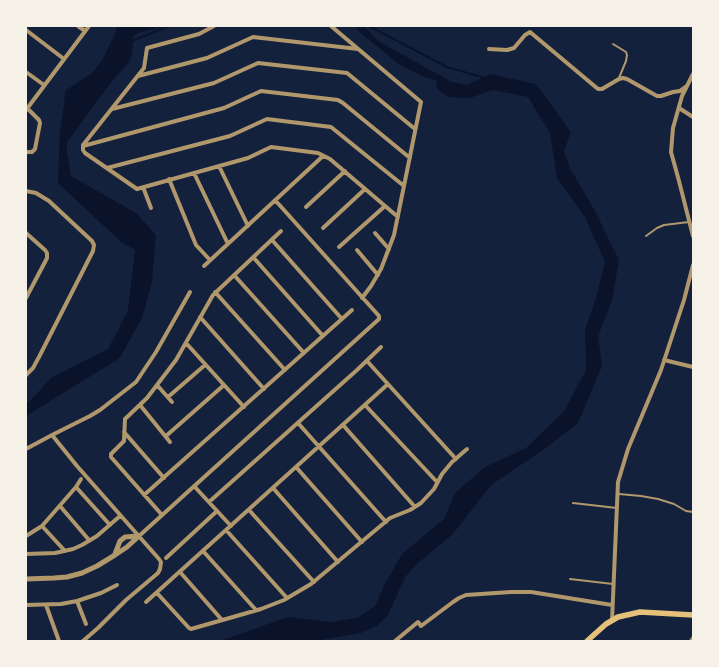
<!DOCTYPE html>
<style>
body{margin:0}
#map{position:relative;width:719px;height:667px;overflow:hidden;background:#14213d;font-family:Rubik,sans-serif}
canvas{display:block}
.frame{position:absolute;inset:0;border:27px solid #f6f1e7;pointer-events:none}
</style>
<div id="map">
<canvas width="719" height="667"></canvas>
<div class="frame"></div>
</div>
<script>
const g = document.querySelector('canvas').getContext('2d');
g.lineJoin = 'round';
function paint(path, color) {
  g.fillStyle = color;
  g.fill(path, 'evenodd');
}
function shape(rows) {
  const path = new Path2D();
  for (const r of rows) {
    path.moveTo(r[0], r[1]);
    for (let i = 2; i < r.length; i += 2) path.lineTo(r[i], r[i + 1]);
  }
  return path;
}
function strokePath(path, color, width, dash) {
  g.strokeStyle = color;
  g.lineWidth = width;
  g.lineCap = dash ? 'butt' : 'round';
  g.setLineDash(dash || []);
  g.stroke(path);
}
paint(shape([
 [117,26,168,26,141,32,136,34,134,36,133,42,131,58,129,62,112,81,67,142,67,152,71,176,136,213,156,235,152,282,142,318,120,358,26,416,26,402,29,402,51,378,108,349,128,310,135,250,120,241,58,183,60,130,64,105,65,91,93,72,102,60,115,34],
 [354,26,364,26,378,41,452,82,467,85,490,74,536,84,571,132,564,151,570,168,595,211,619,260,612,301,598,336,602,366,578,423,546,448,491,485,453,534,418,563,405,577,388,615,378,625,361,633,315,641,220,641,288,617,331,622,357,618,375,606,385,584,402,554,444,519,455,493,485,467,526,448,564,411,586,370,585,330,596,298,605,262,585,217,557,178,550,133,528,97,493,90,470,98,448,97,436,88,437,81,424,77,400,65,362,34]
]), '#0b132b');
strokePath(shape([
 [369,26,447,67,485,78],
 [132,41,169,26]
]), '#0b132b', 2);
strokePath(shape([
 [613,44,626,52,627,55,626,61,619,78],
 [646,236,657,228,664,225,689,222],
 [619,494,641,496,658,499,674,504,686,511,693,512],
 [573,503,617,508],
 [570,579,613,584]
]), '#b1986c', 2);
strokePath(shape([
 [78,26,85,31],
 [214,26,199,34,147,48,144,68,83,145,83,150,85,153,137,189,248,158,271,147,318,153,330,159,398,217],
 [331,26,421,102,394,235,381,269,371,286,362,298],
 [26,30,64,59],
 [489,49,507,50,514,48,525,35,530,32,598,89,602,89,619,79,623,78,627,79,657,96,661,96,673,92,680,91,687,86],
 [26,72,44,85],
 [693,74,682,96,673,128,671,152,679,181,693,236],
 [138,76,207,58,253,37,358,49],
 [679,108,693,117],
 [112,109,214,83,258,63,347,73,415,129],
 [26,110,89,26],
 [83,146,224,108,261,91,338,100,343,103,410,158],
 [26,152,32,152,35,149,40,123,39,120,27,108],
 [219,166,248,226],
 [107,168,230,136,267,119,331,127,404,186],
 [194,173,228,244],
 [169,179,196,245,210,260],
 [143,187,151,208],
 [26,191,36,193,49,201,92,241,94,245,93,251,39,357,33,368,26,375],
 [306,207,345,171],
 [323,228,365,189],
 [26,233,45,250,47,253,47,258,45,262,26,298],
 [375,233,389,249],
 [272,240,342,319],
 [339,247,385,206],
 [357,250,378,275],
 [253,257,323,336],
 [204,266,323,156],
 [234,275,304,353],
 [215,292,285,370],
 [200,317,264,389],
 [186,343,244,407],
 [664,360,693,367],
 [367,361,456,459],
 [157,385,172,402],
 [168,397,205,365],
 [140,405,170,442],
 [365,405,437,482],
 [298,423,386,522],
 [343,425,415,507],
 [124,432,164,478],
 [52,435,77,466,159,559,161,562,160,569,158,573,126,600,98,628,83,641],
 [166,436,224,385],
 [26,449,52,435,90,416,100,410,136,382,156,352,190,292],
 [296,467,362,542],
 [194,486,231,526],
 [76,487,110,525],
 [273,488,338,562],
 [144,495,352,310],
 [209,502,357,370,381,347],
 [60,506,89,540],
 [249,510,314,582],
 [162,515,111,457,111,454,124,441,125,419,147,398,176,360,213,295,281,231],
 [42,526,65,551],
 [226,530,287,598],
 [26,536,42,526,76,487,81,479],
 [139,536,379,319,379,316,275,200],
 [203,551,256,610],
 [26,554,55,553,73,549,82,545,97,536,120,516],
 [166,558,217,511],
 [180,572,222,620],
 [157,593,189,628,191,629,261,609,284,600,311,584,390,518,410,510,421,503,434,489,442,474,452,462,467,449],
 [77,601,86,624],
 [146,602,388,384],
 [26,605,61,604,77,601,101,593,117,585],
 [46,605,59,641],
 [612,621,618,482,628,449,661,370,684,300,693,265],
 [395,641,418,622,421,626,453,602,459,598,466,595,511,592,531,592,612,605],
 [691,641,693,638]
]), '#b1986c', 4);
strokePath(shape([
 [115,554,120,541,125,537,139,536],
 [26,579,54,578,67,577,82,573,97,566,115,555,127,547,139,536]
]), '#b1986c', 5);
strokePath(shape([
 [587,641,606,624,618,617,640,612,693,615]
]), '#e5c07b', 5.5);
</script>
